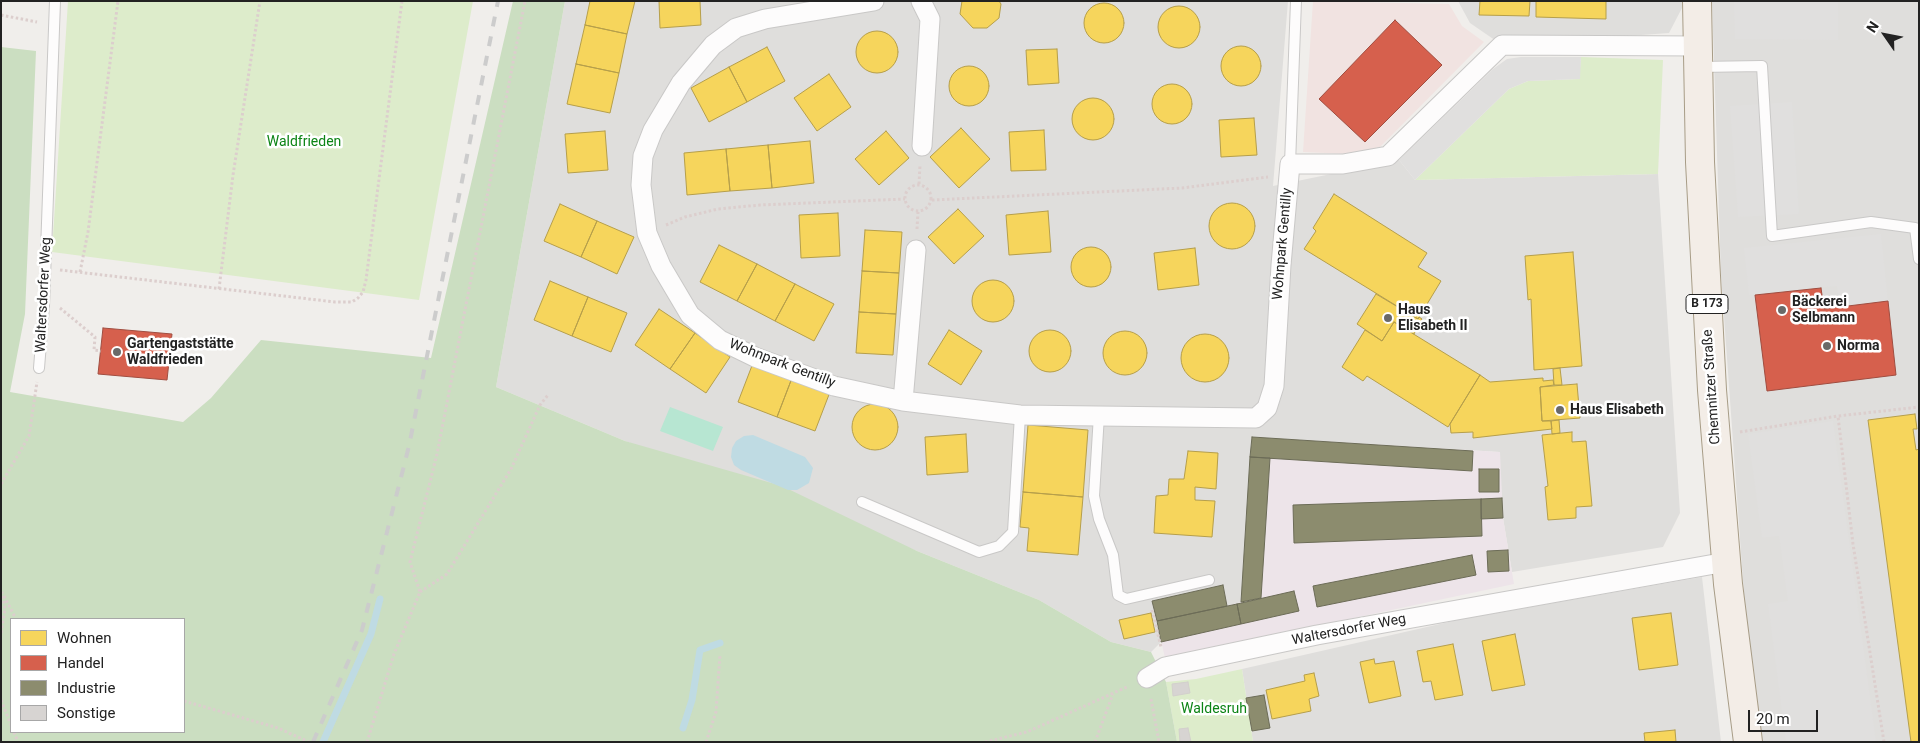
<!DOCTYPE html>
<meta charset="utf-8">
<style>
body{margin:0}
#map{position:relative;width:1920px;height:743px;overflow:hidden;background:#f0eeeb;font-family:Roboto,sans-serif}
canvas{display:block}
.frame{position:absolute;inset:0;border:2px solid #222;pointer-events:none}
.legend{position:absolute;left:10px;top:618px;width:175px;height:115px;box-sizing:border-box;background:#fff;border:1px solid #a7a7a7;margin:0;padding:6px 9px;list-style:none;font-size:15px;color:#222}
.legend li{display:flex;align-items:center;gap:10px;height:25px}
.legend b{width:25px;border:1px solid #a7a7a7}
.north{position:absolute;left:1860px;top:10px;width:50px;height:50px;-webkit-text-stroke:4px #fff;paint-order:stroke;rotate:303deg;font-size:14px;font-weight:700;line-height:20px;text-align:center;color:#222}
.north::after{content:'';display:block;margin:auto;width:18px;height:22px;background:#222;clip-path:polygon(50% 0,100% 100%,50% 72%,0 100%)}
.scale{position:absolute;left:1748px;top:710px;width:70px;height:22px;box-sizing:border-box;border:2px solid #222;border-top:0;padding-left:6px;font-size:15px;line-height:18px;white-space:nowrap;color:#222;-webkit-text-stroke:4px #fff;paint-order:stroke}
</style>
<div id="map">
<canvas width="1920" height="743"></canvas>
<div class="frame"></div>
<ul class="legend">
<li><b style="height:14px;background:#f6d55c"></b>Wohnen</li>
<li><b style="height:14px;background:#d6604d"></b>Handel</li>
<li><b style="height:14px;background:#8c8c6e"></b>Industrie</li>
<li><b style="height:14px;background:#d7d4d2"></b>Sonstige</li>
</ul>
<div class="north">N</div>
<div class="scale">20 m</div>
</div>
<script>
const g = document.querySelector('canvas').getContext('2d');
g.lineJoin = 'round';
function paint(path, color) {
  g.fillStyle = color;
  g.fill(path, 'evenodd');
}
function shape(rows) {
  const path = new Path2D();
  for (const r of rows) {
    if (r.length === 3) {
      path.moveTo(r[0] + r[2], r[1]);
      path.arc(r[0], r[1], r[2], 0, 2 * Math.PI);
      continue;
    }
    path.moveTo(r[0], r[1]);
    for (let i = 2; i < r.length; i += 2) path.lineTo(r[i], r[i + 1]);
  }
  return path;
}
function strokePath(path, color, width, dash) {
  g.strokeStyle = color;
  g.lineWidth = width;
  g.lineCap = dash ? 'butt' : 'round';
  g.setLineDash(dash || []);
  g.stroke(path);
}
function write(font, color, halo, rows, align = 'center') {
  g.font = font + ' Roboto,sans-serif';
  g.lineWidth = 5;
  g.setLineDash([]);
  g.textBaseline = 'middle';
  g.strokeStyle = halo;
  g.fillStyle = color;
  for (const [text, x, y, turn = 0] of rows) {
    g.save();
    g.translate(x, y);
    g.rotate((+turn || 0) * Math.PI / 180);
    g.textAlign = isNaN(turn) ? turn : align;
    if (halo) g.strokeText(text, 0, 0);
    g.fillText(text, 0, 0);
    g.restore();
  }
}
paint(shape([
 [565,1,1288,1,1273,186,1399,160,1415,180,1658,174,1680,513,1663,547,1512,572,1503,518,1499,452,1252,437,1241,602,1227,606,1223,585,1152,601,1161,642,1151,652,1111,642,1039,600,917,551,625,441,496,387],
 [1458,1,1682,1,1682,8,1669,33,1502,45,1470,23],
 [1712,1,1919,1,1919,742,1762,742,1745,608,1721,275],
 [1702,577,1721,742,1253,742,1242,669,1462,619]
]), '#dfdedc');
paint(shape([
 [1313,1,1449,4,1462,26,1484,42,1380,147,1349,154,1303,152]
]), '#f1e3e1');
paint(shape([
 [1252,437,1500,452,1503,518,1514,584,1165,658,1152,601,1223,585,1227,606,1241,602]
]), '#ede4e9');
paint(shape([
 [68,1,473,1,419,300,52,252],
 [1581,57,1663,60,1658,174,1415,180,1509,89,1528,81,1579,79],
 [1242,669,1253,742,1177,742,1166,682,1196,679]
]), '#ddeccb');
paint(shape([
 [513,1,565,1,496,387,625,441,782,486,917,551,1039,600,1111,642,1151,652,1166,682,1177,742,1,742,1,47,36,51,25,314,10,392,183,422,211,398,261,340,431,358],
 [11,619,184,619,184,732,11,732]
]), '#cbdec1');
paint(shape([
 [670,407,723,427,713,451,660,431]
]), '#b7e6d2');
paint(shape([
 [1734,1,1838,1,1838,40,1735,39],
 [1521,57,1581,57,1580,79,1528,81,1509,89,1415,180,1399,160,1493,69,1507,59],
 [1792,102,1799,214,1738,217,1730,106],
 [1881,234,1888,301,1840,306,1837,286,1749,295,1744,248],
 [1833,421,1876,742,1786,742,1768,604,1788,601,1779,536,1762,538,1748,434]
]), '#e0dfde');
paint(shape([
 [753,435,805,457,813,468,809,483,797,490,788,490,741,470,734,465,731,457,732,448,736,441,744,436]
]), '#bfdbe3');
const homes = shape([
 [590,1,635,1,627,34,585,25,590,1],
 [659,1,700,1,701,25,660,28,659,1],
 [962,1,999,1,1001,4,999,18,987,28,973,28,960,14,962,1],
 [1480,1,1530,1,1529,16,1479,15,1480,1],
 [1536,1,1606,1,1606,19,1536,17,1536,1],
 [1104,23,20],
 [1179,27,21],
 [585,25,627,34,619,73,576,64,585,25],
 [877,52,21],
 [1241,66,20],
 [767,47,785,81,747,102,729,67,767,47],
 [1057,49,1059,83,1028,85,1026,50,1057,49],
 [576,64,619,73,610,113,567,104,576,64],
 [969,86,20],
 [729,67,747,102,709,122,691,88,729,67],
 [829,74,851,107,817,131,794,98,829,74],
 [1172,104,20],
 [1093,119,21],
 [1254,118,1257,155,1221,157,1219,120,1254,118],
 [961,128,990,159,959,188,930,157,961,128],
 [1044,130,1046,170,1011,171,1009,132,1044,130],
 [605,131,608,170,568,173,565,134,605,131],
 [886,131,909,158,879,185,855,159,886,131],
 [810,141,814,183,772,188,768,145,810,141],
 [768,145,772,188,730,191,726,149,768,145],
 [726,149,730,191,687,195,684,153,726,149],
 [1334,194,1427,253,1418,267,1441,281,1418,319,1304,249,1316,231,1313,228,1334,194],
 [1232,226,23],
 [560,204,597,221,581,257,544,241,560,204],
 [958,209,984,236,954,264,928,237,958,209],
 [1048,211,1051,252,1009,255,1006,215,1048,211],
 [838,213,840,256,801,258,799,215,838,213],
 [597,221,634,237,617,274,581,257,597,221],
 [865,230,902,232,899,273,862,271,865,230],
 [719,245,757,264,737,301,700,282,719,245],
 [1091,267,20],
 [1195,248,1199,285,1158,290,1154,253,1195,248],
 [1573,252,1582,366,1534,370,1531,299,1528,300,1525,256,1573,252],
 [757,264,795,284,775,321,737,301,757,264],
 [862,271,899,273,896,314,859,312,862,271],
 [993,301,21],
 [550,281,588,297,572,336,534,320,550,281],
 [795,284,834,304,814,341,775,321,795,284],
 [1376,294,1418,319,1419,317,1422,319,1414,334,1394,322,1382,341,1357,324,1376,294],
 [588,297,627,313,611,352,572,336,588,297],
 [659,309,695,333,670,369,635,345,659,309],
 [859,312,896,314,893,355,856,353,859,312],
 [1394,322,1480,375,1448,427,1367,376,1363,381,1342,367,1365,330,1382,341,1394,322],
 [1050,351,21],
 [949,330,982,351,961,385,928,364,949,330],
 [1125,353,22],
 [695,333,730,357,706,393,670,369,695,333],
 [1205,358,24],
 [753,363,792,378,777,417,738,402,753,363],
 [1560,368,1562,385,1554,385,1553,369,1560,368],
 [1480,375,1490,382,1543,378,1543,381,1553,380,1554,385,1540,387,1542,421,1551,421,1552,429,1473,438,1473,432,1451,433,1450,424,1480,375],
 [792,378,830,392,815,431,777,417,792,378],
 [1577,384,1580,418,1542,421,1540,387,1577,384],
 [875,427,23],
 [1915,414,1917,429,1913,429,1916,450,1919,449,1919,742,1911,742,1868,420,1915,414],
 [1559,420,1560,433,1552,434,1551,421,1559,420],
 [1028,425,1088,430,1083,497,1023,492,1028,425],
 [1572,432,1572,442,1586,441,1592,506,1576,507,1576,518,1548,520,1545,487,1548,486,1542,435,1572,432],
 [966,434,968,472,927,475,925,437,966,434],
 [1188,451,1218,453,1216,489,1195,487,1195,500,1215,501,1212,537,1154,533,1156,496,1168,495,1169,479,1184,479,1188,451],
 [1023,492,1083,497,1078,555,1027,551,1029,528,1020,527,1023,492],
 [1151,613,1155,632,1124,639,1119,620,1151,613],
 [1671,613,1678,665,1639,670,1632,618,1671,613],
 [1515,634,1525,685,1492,691,1482,641,1515,634],
 [1453,644,1463,695,1435,700,1431,681,1423,682,1417,651,1453,644],
 [1374,659,1375,664,1394,661,1401,696,1369,703,1360,662,1374,659],
 [1314,673,1319,696,1309,699,1311,711,1272,719,1266,690,1305,681,1304,675,1314,673],
 [1675,730,1676,742,1645,742,1644,733,1675,730]
]);
paint(homes, '#f6d55c');
strokePath(homes, '#b69f4b', 1);
const shops = shape([
 [1395,20,1442,65,1365,142,1319,99,1395,20],
 [1821,288,1824,309,1888,301,1896,375,1767,391,1755,295,1821,288],
 [103,328,172,334,167,380,98,374,103,328]
]);
paint(shops, '#d6604d');
strokePath(shops, '#a04d40', 1);
const industry = shape([
 [1252,437,1473,451,1472,471,1250,457,1252,437],
 [1250,457,1270,458,1261,598,1241,602,1250,457],
 [1479,469,1499,469,1499,492,1479,492,1479,469],
 [1502,498,1503,518,1481,519,1481,499,1502,498],
 [1481,499,1482,536,1294,543,1293,505,1481,499],
 [1508,550,1509,571,1488,572,1487,551,1508,550],
 [1472,555,1476,575,1317,607,1313,586,1472,555],
 [1223,585,1227,606,1157,621,1152,601,1223,585],
 [1294,591,1299,611,1241,624,1237,604,1294,591],
 [1237,604,1241,624,1161,642,1157,621,1237,604],
 [1264,695,1270,728,1252,731,1246,698,1264,695]
]);
paint(industry, '#8c8c6e');
strokePath(industry, '#6c6c57', 1);
strokePath(shape([
 [683,728,692,700,700,650,720,643],
 [323,742,371,634,380,599]
]), '#bfdbe3', 7);
const building = shape([
 [1188,682,1190,693,1173,696,1172,684,1188,682],
 [1188,728,1191,742,1180,742,1179,729,1188,728]
]);
paint(building, '#d7d4d2');
strokePath(building, '#d3d0cc', 1);
const lane = shape([
 [1699,67,1762,66,1772,236,1871,222,1915,228,1919,259],
 [1290,164,1296,1],
 [39,368,44,306,55,1],
 [1099,415,1094,496,1099,519,1113,555,1118,595,1126,599,1209,580],
 [862,502,979,552,999,546,1013,532,1020,415]
]);
const street = shape([
 [874,1,765,19,736,28,713,45,681,83,653,130,643,156,641,185,647,233,661,266,690,315,720,340,755,357,834,386,903,401,1020,415,1256,418,1267,408,1274,386,1281,265,1290,164,1343,164,1388,156,1502,45,1697,46],
 [921,1,930,19,922,146],
 [903,401,916,250],
 [1147,678,1165,667,1317,635,1726,562]
]);
const primary = shape([
 [1697,1,1700,162,1712,390,1728,584,1748,742]
]);
strokePath(lane, '#c9c8c7', 12);
strokePath(street, '#c9c8c7', 21);
strokePath(primary, '#a79c86', 30);
strokePath(shape([
 [1,15,37,22],
 [919,184,920,165],
 [918,198,13],
 [932,200,1182,188,1268,177],
 [666,225,685,217,718,209,760,205,905,199],
 [917,229,918,212],
 [60,270,335,302,352,302,358,298,363,292,366,280,402,1],
 [80,272,88,232,118,1],
 [219,289,233,175,260,1],
 [60,308,95,337,94,350,101,351],
 [1740,432,1838,416],
 [1,484,29,436,37,382],
 [420,592,447,574,511,469,540,405,548,395],
 [4,596,16,619],
 [1152,610,1161,647],
 [1,633,5,609,2,592],
 [1151,699,1159,742],
 [1,700,11,725],
 [184,701,278,728,309,742],
 [14,732,18,742],
 [367,742,394,654,420,592,410,562,437,454,525,1],
 [706,742,716,712,720,654],
 [985,742,1027,732,1129,686],
 [1095,742,1113,694],
 [1884,742,1853,544,1838,416,1919,407]
]), '#dccecd', 3, [2.5, 2.5]);
strokePath(lane, '#fdfcfc', 10);
strokePath(street, '#fdfcfc', 19);
strokePath(primary, '#f3ede7', 28);
strokePath(shape([
 [313,742,362,630,409,446,498,1]
]), '#ccc', 4, [10, 10]);
for (const [x, y, r, color] of [
 [1782,310,5,"#6a6968"],
 [1388,318,5,"#6a6968"],
 [1827,346,5,"#6a6968"],
 [117,352,5,"#6a6968"],
 [1560,410,5,"#6a6968"]
]) {
  const dot = new Path2D();
  dot.arc(x, y, r, 0, 2 * Math.PI);
  g.fillStyle = color;
  g.fill(dot);
  strokePath(dot, '#fff', 2);
}
for (const [x, y, w] of [
 [1707,304,42]
]) {
  const box = new Path2D();
  box.roundRect(x - w / 2, y - 9.5, w, 19, 4);
  g.fillStyle = '#fff';
  g.fill(box);
  strokePath(box, '#222', 1);
}
write('bold 12px', '#222', null, [
 ["B 173",1707,304]
]);
write('14px', '#0c8416', '#fff', [
 ["Waldfrieden",304,142],
 ["Waldesruh",1214,709]
]);
write('14px', '#222', '#fff', [
 ["Wohnpark Gentilly",1283,244,-85],
 ["Waltersdorfer Weg",44,295,-87],
 ["Wohnpark Gentilly",782,364,21],
 ["Chemnitzer Straße",1712,387,-94],
 ["Waltersdorfer Weg",1349,630,-11]
]);
write('bold 14px', '#222', '#fff', [
 ["Bäckerei",1792,302],
 ["Selbmann",1792,318],
 ["Haus",1398,310],
 ["Elisabeth II",1398,326],
 ["Gartengaststätte",127,344],
 ["Waldfrieden",127,360],
 ["Norma",1837,346],
 ["Haus Elisabeth",1570,410]
], 'left');
</script>
